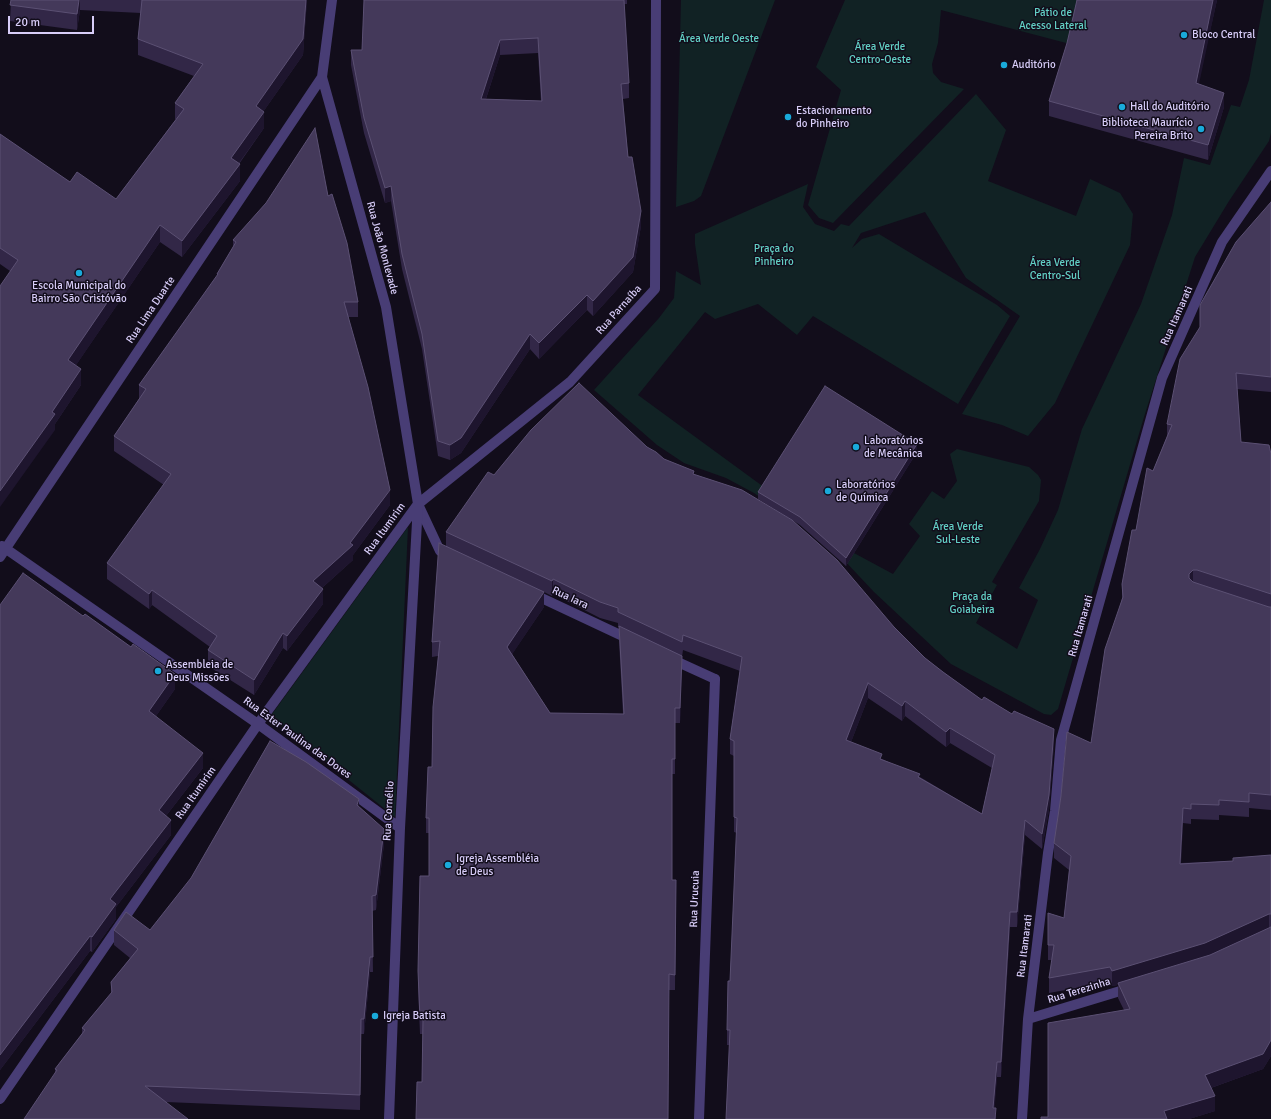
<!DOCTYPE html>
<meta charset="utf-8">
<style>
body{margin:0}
#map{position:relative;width:1271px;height:1119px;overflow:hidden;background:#120d1b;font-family:Signika,sans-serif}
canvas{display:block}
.scale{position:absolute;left:8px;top:16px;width:86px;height:18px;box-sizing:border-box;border:2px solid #d8cdf9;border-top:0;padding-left:5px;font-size:12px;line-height:14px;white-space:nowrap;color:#d8cdf9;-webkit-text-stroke:3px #120d1b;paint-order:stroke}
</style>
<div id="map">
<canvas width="1271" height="1119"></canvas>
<div class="scale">20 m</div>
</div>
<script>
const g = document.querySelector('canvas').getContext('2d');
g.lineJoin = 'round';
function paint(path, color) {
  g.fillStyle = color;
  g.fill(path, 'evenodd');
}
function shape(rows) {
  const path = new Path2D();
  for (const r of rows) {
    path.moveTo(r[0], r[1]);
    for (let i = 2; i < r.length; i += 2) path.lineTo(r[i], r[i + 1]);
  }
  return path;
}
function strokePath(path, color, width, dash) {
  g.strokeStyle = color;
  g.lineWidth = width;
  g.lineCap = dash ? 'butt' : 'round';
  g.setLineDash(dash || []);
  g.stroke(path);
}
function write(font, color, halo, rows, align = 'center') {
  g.font = font + ' Signika,sans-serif';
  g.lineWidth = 3;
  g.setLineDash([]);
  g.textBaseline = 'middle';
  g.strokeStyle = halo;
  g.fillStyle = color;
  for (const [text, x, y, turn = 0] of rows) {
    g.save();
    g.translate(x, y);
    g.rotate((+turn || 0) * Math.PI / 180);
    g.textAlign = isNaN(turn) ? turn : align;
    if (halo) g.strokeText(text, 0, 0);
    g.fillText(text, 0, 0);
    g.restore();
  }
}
paint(shape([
 [681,0,775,0,701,196,694,201,676,207],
 [845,0,1081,0,1070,44,941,10,938,43,932,64,933,73,941,82,964,89,833,223,819,218,808,205,841,90,816,67],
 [1264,0,1271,0,1271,133,1269,141,1229,201,1195,257,1144,417,1058,709,1051,715,1044,714,951,664,874,592,843,559,799,524,754,493,726,478,684,463,657,445,594,390,659,318,674,298,676,271,701,285,695,244,695,234,808,184,803,207,815,224,834,231,841,224,849,226,976,94,1006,130,988,181,1076,216,1090,179,1120,193,1133,214,1130,245,1055,403,1028,436,1002,425,962,414,1020,316,966,278,925,212,861,233,852,248,862,239,879,234,997,305,1010,316,958,404,813,316,797,335,758,304,715,319,705,312,638,395,854,553,893,574,920,536,909,524,932,491,944,499,957,481,950,454,957,449,1029,467,1038,475,1041,480,1039,501,992,582,997,585,976,623,1017,649,1038,600,1019,588,1040,549,1058,510,1082,429,1141,304,1172,215,1184,158,1210,165,1231,105,1240,107,1249,80],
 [408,527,395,817,270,717]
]), '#112224');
strokePath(shape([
 [418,504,440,551,448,554],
 [533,594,631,640],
 [669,658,715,679]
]), '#483d75', 10);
strokePath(shape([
 [332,0,322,77,386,307,418,504,400,828,389,1119],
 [2,546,258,724,400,828],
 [0,557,322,77],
 [1028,1019,1130,988],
 [0,1099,258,724,418,504,570,382,655,289,656,0],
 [699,1119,715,679],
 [1022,1119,1028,1019,1048,853,1055,811,1061,740,1162,378,1222,242,1271,171]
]), '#483d75', 10);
paint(shape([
 [11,0,307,0,303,55,263,112,264,128,239,164,240,181,182,257,160,242,76,365,81,385,55,424,55,430,10,271,0,264,0,134,70,182,116,199,176,119,175,119,175,103,194,76,138,55,138,39,141,13,80,10,77,30,10,21],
 [364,0,627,0,627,4,624,4,629,83,629,98,623,99,628,157,641,226,633,272,593,316,587,310,539,359,530,349,461,453,450,460,438,456,422,349,402,269,391,201,385,203,364,133,351,65,351,50,362,50],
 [538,53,541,101,486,99,500,55],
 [1077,0,1217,0,1198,84,1224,107,1208,160,1049,116,1049,101,1067,43],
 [328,196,358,302,358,317,348,317,390,505,353,555,353,560,322,588,323,604,287,651,283,648,254,695,208,666,208,650,210,647,152,605,149,609,107,579,107,563,164,485,114,451,114,436,139,399,139,385,217,277,217,274,233,247,233,240],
 [1271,202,1271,392,1237,389,1241,442,1271,454,1271,810,1249,808,1249,817,1219,815,1219,820,1191,819,1191,824,1183,823,1181,863,1233,861,1271,855,1271,1056,1263,1069,1211,1088,1215,1111,1189,1119,1041,1119,1048,1117,1124,1010,1118,998,1118,985,1112,986,1110,982,1049,993,1049,978,1052,960,1048,960,1048,913,1064,918,1069,870,1054,858,1054,843,1091,743,1122,598,1122,584,1136,530,1153,471,1167,436,1167,424,1200,328,1200,305],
 [647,447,664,459,694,474,894,627,925,658,943,672,982,700,1054,744,1049,810,1042,849,1025,835,1017,927,1010,927,1001,1077,997,1077,994,1108,996,1119,730,1045,727,1045,727,1030,730,981,737,833,734,832,734,756,730,754,730,739,740,671,683,650,682,657,682,656,680,723,675,723,675,774,672,774,672,880,676,880,675,990,669,990,422,1082,423,1034,420,1034,418,986,420,876,429,876,429,833,426,833,426,818,432,767,438,656,432,657,432,642,446,546,446,532,494,475],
 [544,592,552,596,553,594,600,618,618,623,618,627,619,627,619,641,623,714,550,713,512,654,544,607],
 [868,698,902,721,905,716,946,747,950,743,992,768,982,814,920,777,882,759,851,742],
 [917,452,846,566,800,525,758,499,758,492],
 [0,605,175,689,156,716,203,768,166,816,171,835,116,907,116,919,92,952,90,951,0,1070],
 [359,807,384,844,376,910,372,911,373,972,370,972,364,1034,361,1034,360,1110,166,1102,55,1073,55,1069,82,1034,82,1028,111,994,111,982,130,958,114,945,114,930,150,930]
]), '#322747');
paint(shape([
 [79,0,80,0,80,10,77,30,77,14],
 [306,0,307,0,303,55,256,122,256,106],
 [1213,0,1217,0,1196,98,1196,83],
 [500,40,500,55,481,114,481,99],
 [1224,93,1224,107,1208,160,1208,145],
 [264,112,264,128,231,174,231,158],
 [240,164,240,181,182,257,182,241],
 [391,186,391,201,385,203,385,188],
 [641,211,641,226,633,272,593,316,593,301],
 [160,225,160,242,68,377,68,360],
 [587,295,587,310,539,359,539,343],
 [530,334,530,349,461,453,450,460,450,445],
 [81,369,81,385,55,424,55,430,0,507,0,491],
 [917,444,917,452,846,566,846,558],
 [390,490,390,505,353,555,353,560,313,596,313,581,350,543],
 [1193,570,1193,585,1189,589,1189,574],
 [553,579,553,594,552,596,552,581],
 [323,589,323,604,287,651,287,636],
 [152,590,152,605,149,609,149,594],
 [544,592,544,607,507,662,507,647],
 [283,633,283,648,254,695,254,680],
 [682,656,682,671,680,723,680,708],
 [175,674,175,689,149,726,149,711],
 [868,683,868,698,846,755,846,740],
 [905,701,905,716,902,721,902,706],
 [950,728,950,743,946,747,946,732],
 [1054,729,1054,744,1049,810,1042,849,1042,834],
 [203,753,203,768,159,825,159,810],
 [359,799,359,814,357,805],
 [1183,808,1183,823,1180,879,1180,864],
 [171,820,171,835,116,907,116,919,92,952,92,937,110,899],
 [1025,820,1025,835,1017,927,1017,912],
 [384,829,384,844,376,910,376,895],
 [1010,912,1010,927,1001,1077,1001,1062],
 [1269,914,1269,929,1205,958,1118,983,1118,985,1112,986,1112,971],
 [90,936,90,951,0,1070,0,1055],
 [370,957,370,972,364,1034,364,1019],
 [1271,1040,1271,1056,1263,1069,1205,1090,1205,1075],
 [997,1062,997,1077,994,1119,993,1108],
 [1215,1096,1215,1111,1189,1119,1164,1119,1164,1111]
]), '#1e152e');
const building = shape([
 [11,0,79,0,77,14,10,5,11,0],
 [142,0,306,0,303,39,256,106,264,112,231,158,240,164,182,241,160,225,68,360,81,369,52,412,55,414,0,491,0,286,18,260,0,248,0,134,70,182,77,172,116,199,184,109,175,103,203,64,138,39,142,0],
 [364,0,624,0,629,83,621,84,628,157,632,157,641,211,633,257,593,301,587,295,539,343,530,334,461,438,450,445,438,441,422,334,402,254,391,186,385,188,364,118,351,50,362,50,364,0],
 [538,38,542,101,481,99,500,40,538,38],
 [1077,0,1213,0,1196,83,1224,93,1208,145,1049,101,1067,43,1077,0],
 [315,128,328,196,332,194,347,243,358,302,344,302,368,387,390,490,350,543,353,545,313,581,323,589,287,636,283,633,254,680,208,650,217,636,152,590,149,594,107,563,171,474,114,436,146,389,139,385,218,274,217,274,236,242,233,240,266,203,315,128],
 [1271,202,1271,377,1236,373,1241,442,1269,445,1271,454,1271,594,1197,570,1193,570,1189,574,1189,578,1193,582,1269,607,1271,607,1271,795,1249,793,1249,802,1219,800,1219,805,1191,804,1191,809,1183,808,1180,864,1233,861,1233,858,1271,855,1271,914,1269,914,1205,943,1112,971,1110,967,1049,978,1054,945,1048,945,1048,913,1064,918,1071,856,1054,843,1061,796,1067,732,1091,743,1105,649,1123,597,1122,584,1132,530,1136,530,1147,468,1153,471,1172,425,1167,424,1180,359,1200,327,1200,305,1236,242,1271,202],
 [579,383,647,447,656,452,664,459,694,471,693,474,742,490,792,520,837,560,894,627,925,658,943,672,982,700,984,697,1012,714,1014,711,1054,729,1049,795,1042,834,1025,820,1017,912,1010,912,1001,1062,997,1062,993,1108,996,1108,995,1119,726,1119,730,1030,727,1030,728,981,730,981,737,818,734,817,734,741,730,739,742,657,683,635,682,642,618,612,618,608,600,602,553,579,552,581,446,532,488,472,494,475,531,430,579,383],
 [868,683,902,706,905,701,946,732,950,728,995,755,982,814,918,777,920,774,880,759,882,754,846,740,868,683],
 [825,386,917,444,846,558,800,517,758,492,825,386],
 [439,543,544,592,507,647,550,713,624,714,619,626,682,656,680,708,675,708,675,759,672,759,672,880,676,880,675,975,669,974,668,1119,416,1119,417,1082,422,1082,423,1019,420,1019,418,971,420,876,429,876,429,818,426,818,428,767,432,767,433,707,440,641,432,642,439,543],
 [23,573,83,616,85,614,131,647,133,644,175,674,149,711,203,753,159,810,171,820,110,899,116,904,92,937,90,936,0,1055,0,605,23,573],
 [270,741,306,762,359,799,357,805,384,829,376,895,372,896,373,957,370,957,364,1019,361,1019,360,1095,145,1086,188,1119,24,1119,57,1070,55,1069,85,1030,82,1028,112,992,111,982,138,949,114,930,126,912,150,930,191,878,270,741],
 [1271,927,1271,1040,1263,1054,1205,1075,1215,1096,1164,1111,1167,1119,1041,1119,1041,1117,1048,1117,1048,1023,1130,1009,1118,983,1210,955,1271,927]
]);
paint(building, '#44395a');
strokePath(building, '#5b5073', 1);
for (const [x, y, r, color] of [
 [1184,35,4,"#19aada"],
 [1004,65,4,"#19aada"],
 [1122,107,4,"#19aada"],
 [788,117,4,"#19aada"],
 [1201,129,4,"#19aada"],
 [79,273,4,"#19aada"],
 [856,447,4,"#19aada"],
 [828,491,4,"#19aada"],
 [158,671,4,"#19aada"],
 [448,865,4,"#19aada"],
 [375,1016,4,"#19aada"]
]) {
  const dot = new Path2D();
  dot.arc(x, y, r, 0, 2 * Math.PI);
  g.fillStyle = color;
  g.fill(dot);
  strokePath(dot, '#120d1b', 1.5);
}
write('11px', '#62d0c5', '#120d1b', [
 ["Pátio de",1053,13],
 ["Acesso Lateral",1053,26],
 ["Área Verde Oeste",719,39],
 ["Área Verde",880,47],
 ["Centro-Oeste",880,60],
 ["Praça do",774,249],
 ["Pinheiro",774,262],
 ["Área Verde",1055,263],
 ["Centro-Sul",1055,276],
 ["Área Verde",958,527],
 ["Sul-Leste",958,540],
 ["Praça da",972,597],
 ["Goiabeira",972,610]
]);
write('11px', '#d8cdf9', '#120d1b', [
 ["Bloco Central",1192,35],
 ["Auditório",1012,65],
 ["Hall do Auditório",1130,107],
 ["Estacionamento",796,111],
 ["do Pinheiro",796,124],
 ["Biblioteca Maurício",1193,123,"right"],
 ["Pereira Brito",1193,136,"right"],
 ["Escola Municipal do",79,286,"center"],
 ["Bairro São Cristóvão",79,299,"center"],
 ["Laboratórios",864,441],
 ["de Mecânica",864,454],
 ["Laboratórios",836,485],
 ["de Química",836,498],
 ["Assembleia de",166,665],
 ["Deus Missões",166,678],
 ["Igreja Assembléia",456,859],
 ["de Deus",456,872],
 ["Igreja Batista",383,1016]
], 'left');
write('11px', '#d8cdf9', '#120d1b', [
 ["Rua João Monlevade",382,248,75],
 ["Rua Lima Duarte",151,310,-56],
 ["Rua Parnaíba",619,310,-48],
 ["Rua Itamarati",1177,316,-66],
 ["Rua Itumirim",385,529,-54],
 ["Rua Iara",570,598,25],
 ["Rua Itamarati",1081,626,-74],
 ["Rua Ester Paulina das Dores",297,738,36],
 ["Rua Itumirim",196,793,-55],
 ["Rua Cornélio",389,811,-87],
 ["Rua Urucuia",695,899,-88],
 ["Rua Itamarati",1025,946,-83],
 ["Rua Terezinha",1079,991,-17]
]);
</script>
